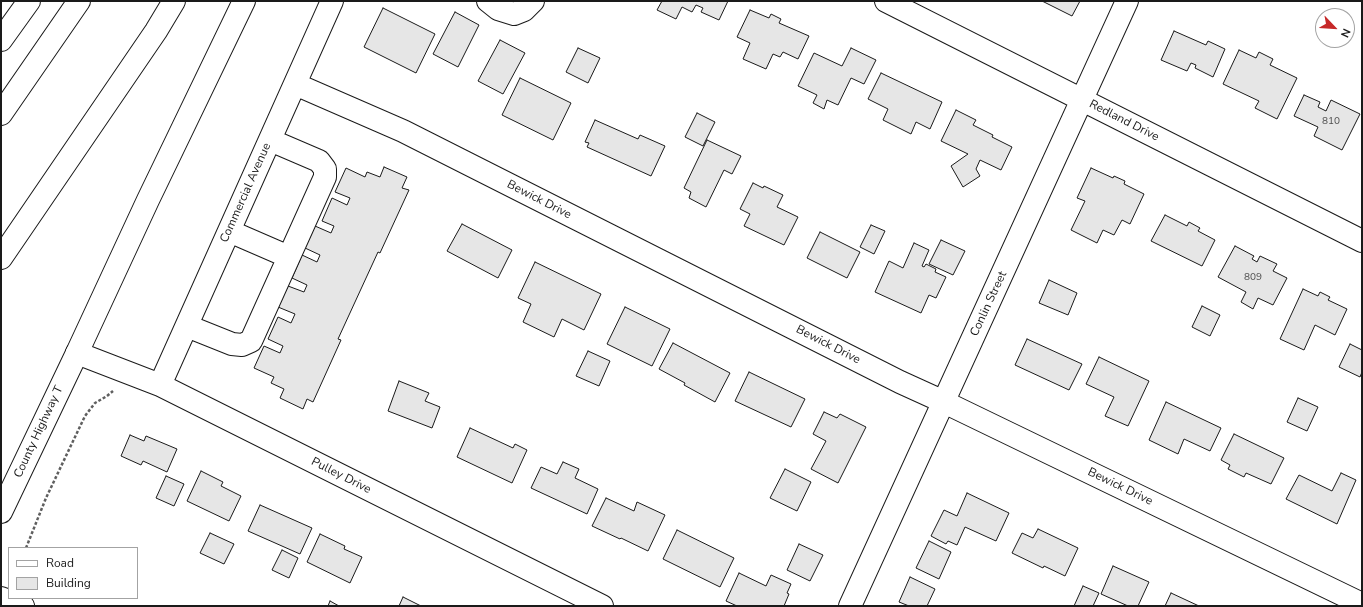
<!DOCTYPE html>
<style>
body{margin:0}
#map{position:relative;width:1363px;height:607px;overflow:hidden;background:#fff;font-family:"Nunito Sans",sans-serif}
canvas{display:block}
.frame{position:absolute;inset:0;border:2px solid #1a1a1a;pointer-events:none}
.legend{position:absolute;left:8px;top:547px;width:130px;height:52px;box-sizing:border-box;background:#fff;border:1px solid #a3a3a3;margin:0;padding:5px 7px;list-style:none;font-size:12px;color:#1a1a1a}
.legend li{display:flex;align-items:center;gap:8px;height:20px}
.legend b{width:20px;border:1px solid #a3a3a3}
.north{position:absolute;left:1315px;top:8px;width:40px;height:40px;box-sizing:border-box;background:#fff;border:1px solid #a3a3a3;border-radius:50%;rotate:115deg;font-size:11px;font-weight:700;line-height:16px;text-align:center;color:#1a1a1a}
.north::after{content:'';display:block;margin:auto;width:14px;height:18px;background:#c62828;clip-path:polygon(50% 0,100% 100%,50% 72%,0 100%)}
</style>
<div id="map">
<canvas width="1363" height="607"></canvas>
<div class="frame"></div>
<ul class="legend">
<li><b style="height:5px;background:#fff"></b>Road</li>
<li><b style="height:11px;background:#e6e6e6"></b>Building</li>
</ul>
<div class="north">N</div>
</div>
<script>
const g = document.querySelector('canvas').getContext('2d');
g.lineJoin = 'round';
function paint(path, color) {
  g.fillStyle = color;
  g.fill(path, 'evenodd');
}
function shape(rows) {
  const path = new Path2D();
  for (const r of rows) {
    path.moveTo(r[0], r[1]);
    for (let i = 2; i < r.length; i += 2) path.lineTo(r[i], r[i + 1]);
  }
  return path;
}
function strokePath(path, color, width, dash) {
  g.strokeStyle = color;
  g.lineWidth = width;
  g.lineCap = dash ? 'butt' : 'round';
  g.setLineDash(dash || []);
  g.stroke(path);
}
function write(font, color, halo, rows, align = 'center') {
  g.font = font + ' "Nunito Sans",sans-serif';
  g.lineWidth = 3;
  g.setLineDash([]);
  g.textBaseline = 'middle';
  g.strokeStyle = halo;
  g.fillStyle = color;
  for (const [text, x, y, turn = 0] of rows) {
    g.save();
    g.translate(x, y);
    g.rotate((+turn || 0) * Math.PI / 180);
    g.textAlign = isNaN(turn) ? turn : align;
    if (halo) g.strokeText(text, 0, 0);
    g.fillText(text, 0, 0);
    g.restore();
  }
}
const building = shape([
 [662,1,728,1,719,20,701,12,703,8,696,5,692,12,682,7,676,19,657,10,662,1],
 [1042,1,1080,1,1072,16,1042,1],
 [383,8,435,34,416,73,364,47,383,8],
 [750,10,769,18,771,14,781,19,779,23,809,36,798,59,783,52,780,57,773,54,766,69,743,59,750,43,737,37,750,10],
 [455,12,479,25,458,67,433,54,455,12],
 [1174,31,1206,45,1208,41,1225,49,1213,77,1195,68,1196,65,1191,63,1187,71,1161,60,1174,31],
 [500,40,525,53,503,94,478,81,500,40],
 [578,48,600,58,588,83,566,72,578,48],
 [851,48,876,60,864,84,851,78,838,105,827,100,824,109,813,103,817,95,798,86,814,53,842,66,851,48],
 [1239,50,1256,58,1259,52,1273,59,1270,65,1297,78,1277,119,1255,108,1259,101,1223,84,1239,50],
 [881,73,942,102,930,129,916,122,911,134,883,120,888,109,868,99,881,73],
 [520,78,571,103,553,140,502,115,520,78],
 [1304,95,1320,102,1318,107,1326,111,1331,100,1360,114,1342,150,1314,136,1318,127,1294,116,1304,95],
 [956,110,976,120,973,125,993,135,992,137,1012,147,1001,170,980,160,976,169,980,176,963,187,951,166,968,154,941,141,956,110],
 [697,113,715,122,703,146,685,137,697,113],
 [595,120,638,139,640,135,665,146,651,176,587,147,589,143,585,142,595,120],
 [707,140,741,156,732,174,724,170,706,207,689,198,691,192,684,188,707,140],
 [384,167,407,177,402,188,409,190,380,253,378,252,338,339,341,340,313,402,307,399,303,409,280,398,284,389,271,383,274,377,254,368,264,346,280,353,283,346,268,339,278,317,291,323,295,314,278,307,288,286,304,292,307,285,292,278,302,255,317,262,320,255,305,248,315,226,331,233,334,226,322,221,332,198,347,205,350,198,335,192,346,168,365,177,367,172,380,177,384,167],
 [1091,168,1113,178,1114,176,1125,181,1124,184,1144,194,1130,224,1122,220,1114,235,1103,230,1097,243,1071,230,1085,201,1077,198,1091,168],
 [753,183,763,188,764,186,783,195,777,207,798,217,784,245,744,226,750,214,740,209,753,183],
 [1165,215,1187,226,1189,222,1200,228,1198,231,1215,240,1202,266,1151,241,1165,215],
 [462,224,512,250,498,278,447,251,462,224],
 [871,225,885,231,874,254,860,247,871,225],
 [820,232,860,252,847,278,807,258,820,232],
 [941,240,965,251,953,275,929,264,941,240],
 [914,243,929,250,922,266,924,267,926,264,936,269,935,272,946,277,936,298,929,295,921,313,875,292,889,261,903,268,914,243],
 [1235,246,1254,256,1252,259,1257,262,1260,256,1277,264,1273,271,1287,278,1273,305,1258,298,1253,309,1241,302,1246,292,1218,277,1235,246],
 [535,262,601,294,584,330,562,319,554,337,523,322,531,304,518,298,535,262],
 [1049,280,1077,293,1068,315,1039,303,1049,280],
 [1303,289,1318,296,1320,292,1330,297,1328,300,1347,309,1335,335,1315,325,1304,350,1280,339,1303,289],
 [1202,306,1220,315,1210,336,1192,327,1202,306],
 [625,307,670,329,652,366,607,344,625,307],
 [1027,339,1082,364,1069,390,1015,365,1027,339],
 [673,343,730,373,715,402,684,385,685,383,659,369,673,343],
 [1350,344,1362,350,1362,372,1360,377,1339,367,1350,344],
 [588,351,610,361,599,386,576,376,588,351],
 [1099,357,1149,381,1128,426,1105,416,1114,397,1086,384,1099,357],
 [749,372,805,399,791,427,735,401,749,372],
 [399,381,429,393,425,401,440,407,432,428,388,411,399,381],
 [1298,398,1318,407,1307,431,1287,422,1298,398],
 [1166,402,1221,428,1210,451,1184,439,1178,454,1149,440,1166,402],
 [824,412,837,418,840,414,866,427,838,483,811,469,826,441,813,434,824,412],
 [470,428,513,448,515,444,527,450,512,483,457,457,470,428],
 [1234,434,1284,458,1271,484,1246,473,1244,477,1228,469,1230,465,1221,460,1234,434],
 [130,435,144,441,146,436,177,449,167,472,143,461,141,465,121,456,130,435],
 [563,462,579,469,575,478,598,489,587,514,531,488,541,467,557,474,563,462],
 [785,469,811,482,797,511,770,498,785,469],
 [201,471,223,482,221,486,241,496,229,521,187,501,201,471],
 [1341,473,1356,480,1337,524,1286,499,1299,475,1332,491,1341,473],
 [166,476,184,484,174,506,156,498,166,476],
 [967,493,1009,513,996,541,965,527,957,545,948,541,946,544,931,536,944,510,957,516,967,493],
 [606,498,634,511,637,502,665,515,648,551,621,538,620,539,592,526,606,498],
 [260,505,312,528,300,554,248,531,260,505],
 [1038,529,1078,548,1065,576,1044,566,1043,568,1012,553,1022,533,1033,538,1038,529],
 [677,530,734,558,720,587,663,559,677,530],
 [210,533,234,544,224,564,200,553,210,533],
 [320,534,345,546,344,549,362,557,350,583,307,562,320,534],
 [929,541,951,552,939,579,916,568,929,541],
 [799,544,823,555,810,581,787,570,799,544],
 [282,550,298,558,289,578,272,570,282,550],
 [1113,566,1149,582,1138,606,1128,606,1101,594,1113,566],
 [739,573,766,586,771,575,791,584,787,593,789,594,784,606,737,606,726,601,739,573],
 [910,577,935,589,927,606,909,606,899,602,910,577],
 [1083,586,1099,593,1093,606,1074,606,1083,586],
 [1171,593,1199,606,1165,606,1171,593],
 [403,597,421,606,399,606,403,597],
 [330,601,339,606,328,606,330,601]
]);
paint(building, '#e6e6e6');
strokePath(building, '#1a1a1a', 1);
const minor = shape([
 [488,1,498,9,514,14,524,10,533,1],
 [886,1,1362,241],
 [295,84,403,131,900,382,944,402,1362,604],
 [229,231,289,257],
 [187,326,232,344,242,345,251,341,325,177,325,169,319,161,270,140],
 [77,353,160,385,602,606],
 [160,385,332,1],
 [1,598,23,606],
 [850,606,1127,1]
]);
const major = shape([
 [1,512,77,353]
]);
const highway = shape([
 [1,40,29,1],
 [1,114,79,1],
 [1,258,156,31,174,1],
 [77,353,148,200,244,1]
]);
strokePath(minor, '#1a1a1a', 24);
strokePath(major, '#1a1a1a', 24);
strokePath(highway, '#1a1a1a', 24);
strokePath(shape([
 [26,548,46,498,85,416,95,403,107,396,113,391]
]), '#5f5f5f', 2.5, [3, 2]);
strokePath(minor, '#fff', 22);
strokePath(major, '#fff', 22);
strokePath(highway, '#fff', 22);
write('10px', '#4d4d4d', null, [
 ["810",1331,122],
 ["809",1253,278]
]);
write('12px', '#1a1a1a', '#fff', [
 ["Redland Drive",1124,121,27],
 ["Commercial Avenue",246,193,-66],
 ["Bewick Drive",539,200,27],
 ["Conlin Street",989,304,-65],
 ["Bewick Drive",828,345,27],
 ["County Highway T",39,432,-65],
 ["Pulley Drive",341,476,27],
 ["Bewick Drive",1120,487,26]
]);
</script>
